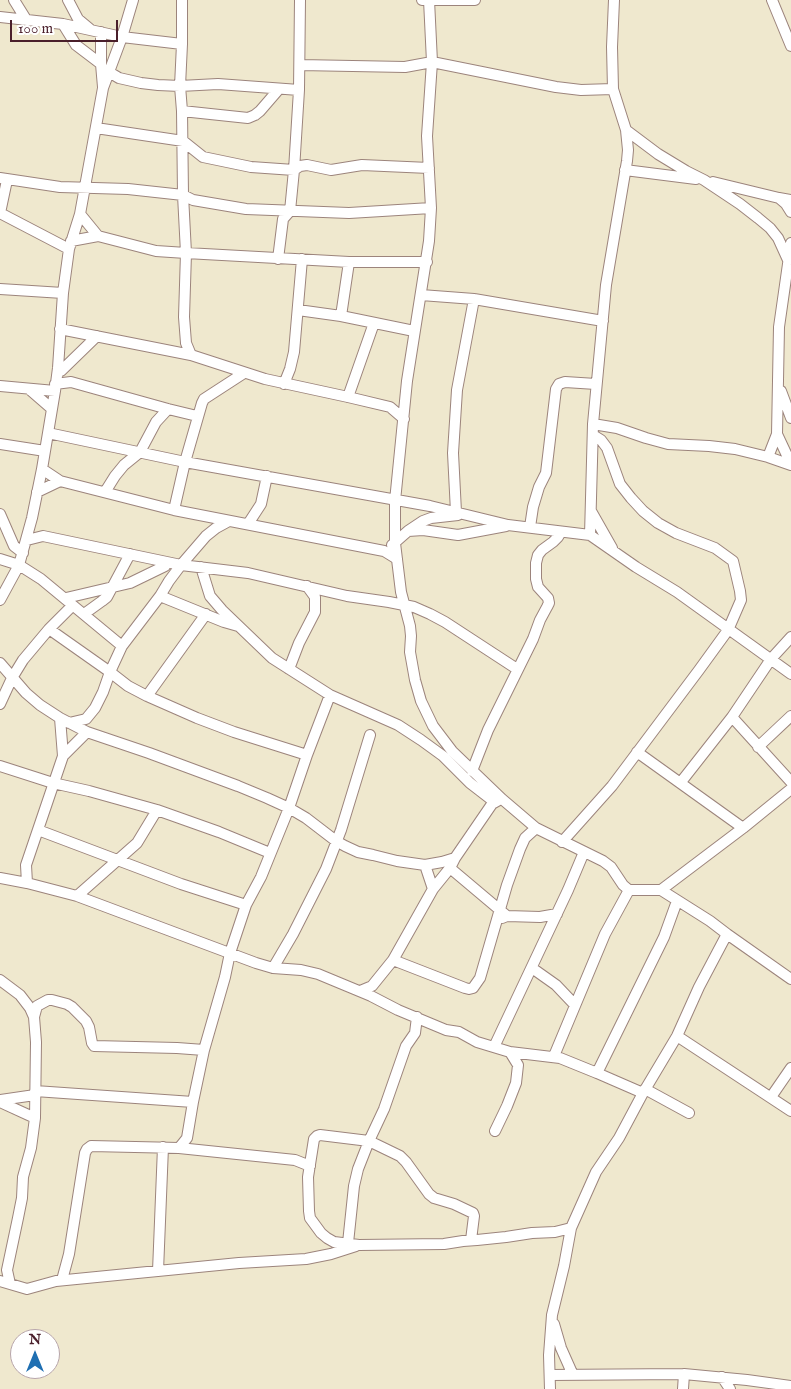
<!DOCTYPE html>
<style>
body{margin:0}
#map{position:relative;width:791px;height:1389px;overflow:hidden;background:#efe8ce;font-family:"IM FELL English",serif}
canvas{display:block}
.north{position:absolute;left:10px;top:1329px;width:50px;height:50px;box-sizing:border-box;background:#fff;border:1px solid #b7a5aa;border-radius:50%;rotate:0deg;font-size:14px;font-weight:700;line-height:20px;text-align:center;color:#4a1f2b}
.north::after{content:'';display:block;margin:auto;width:18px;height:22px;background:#1f6fb2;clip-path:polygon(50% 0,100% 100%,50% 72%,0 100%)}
.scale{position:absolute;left:10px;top:20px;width:108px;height:22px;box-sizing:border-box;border:2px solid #4a1f2b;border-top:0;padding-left:6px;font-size:15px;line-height:18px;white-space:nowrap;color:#4a1f2b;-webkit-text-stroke:4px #fff;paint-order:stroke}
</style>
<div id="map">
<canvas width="791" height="1389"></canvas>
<div class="north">N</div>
<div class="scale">100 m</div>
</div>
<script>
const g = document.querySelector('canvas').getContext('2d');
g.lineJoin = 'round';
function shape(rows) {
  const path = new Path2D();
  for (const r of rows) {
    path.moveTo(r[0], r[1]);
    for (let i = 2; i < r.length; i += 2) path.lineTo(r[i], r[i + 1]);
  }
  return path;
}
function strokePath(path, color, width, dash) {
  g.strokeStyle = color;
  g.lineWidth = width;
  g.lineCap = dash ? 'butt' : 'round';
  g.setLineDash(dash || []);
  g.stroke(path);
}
const minor = shape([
 [14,0,27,21],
 [68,0,78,19,90,29],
 [182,0,182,44,180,86,182,111,183,195,186,253,184,317,186,343,191,355],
 [422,0,475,0],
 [429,0,432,62,427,136,431,208,429,241,407,381,395,501,395,543,401,592,410,626,411,636,410,652,415,680,421,701,433,726,452,751,502,799,536,828,603,861,611,867,623,885,629,890,661,890,743,828,791,789],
 [772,0,791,46],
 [0,17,63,24,122,37,182,44],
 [63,24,76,45,101,64],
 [101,32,101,64,103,87],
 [300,65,405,67,432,62,556,87,581,90,613,89],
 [109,72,119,78,141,83,158,85,180,86,218,84,299,90],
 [182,111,248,118,255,115,260,111,279,89],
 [96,128,183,141,203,157,251,167,294,170,300,166,307,165,331,170,362,165,429,168],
 [626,130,658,154,686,171,704,180,740,204,758,218,770,228,778,238,788,260],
 [625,170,696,179],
 [0,178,60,187,128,189,183,195,193,200,246,209,349,213,431,208],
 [713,182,779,198,791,200],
 [779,198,786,204,791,212],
 [0,213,69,249],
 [0,213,7,180],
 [80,214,98,236],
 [71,241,98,236,156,251,186,253,349,262,427,262],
 [278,259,283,219,290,211,294,170,299,90,300,0],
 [0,289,63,293],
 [421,295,474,299,603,321],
 [298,310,341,316,414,331],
 [341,316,349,262],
 [60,329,191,355,265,379,348,397,390,407,404,419],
 [61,371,97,336],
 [55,384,71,382,168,409,197,416],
 [284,384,290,369,294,352,302,259],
 [0,386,55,391],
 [29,389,52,409],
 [781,391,791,418],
 [348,397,374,323],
 [593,424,617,428,646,438,668,444,709,446,735,449,768,457,791,465],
 [48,433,185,462,430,506,508,525,590,535,636,567,677,592,791,674],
 [777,434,791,464],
 [0,444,45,451],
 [768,457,777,434,779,327,791,243],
 [42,469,60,481,174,510,384,551,397,559],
 [37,492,60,481],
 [105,492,115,476,124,465,140,452,156,422,168,409],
 [174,510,185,462,202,403,204,399,244,373],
 [591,511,612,548],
 [456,512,453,453,457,390,474,299],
 [0,514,14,546,23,553],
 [248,524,261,504,267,476],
 [530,527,533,507,539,487,546,473,556,389,559,384,565,382,596,384],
 [408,531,423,530,458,535,506,526],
 [590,535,593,424,606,285,627,161,628,150,626,130,613,89,612,47,614,0],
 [27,540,43,536,181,565,248,573,347,596,389,602,414,607,430,614,445,622,517,669],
 [392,545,408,531,423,521,431,518,458,515],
 [0,559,19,565,41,579,122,646],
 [201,567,210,596,222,610,272,658,330,695,398,725,421,740,443,756,470,783,492,800],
 [160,596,224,622,238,626],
 [66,598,130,583,165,566],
 [0,600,19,565,32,518,42,469,55,391,58,368,63,293,69,249,80,214,103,88,122,37,133,0],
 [84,614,102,601,107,597,130,554],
 [49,629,110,672,128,686,147,696,197,718,234,732,307,755,289,808,261,877,246,905,230,953,225,977,204,1050,193,1102,187,1138,179,1148],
 [0,663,26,693,40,705,60,718,87,732,149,753,238,786,267,798,289,808,306,818,336,841,345,846,358,852,373,855,397,861,425,865,442,862,455,858],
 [289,669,299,643,315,612,315,597,307,586],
 [147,696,206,614],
 [0,704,12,678,23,660,49,629,72,606],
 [732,717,791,782],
 [69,723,86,719,95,708,103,692,110,672,122,646,160,596,169,581,181,565,206,536,216,528,227,522],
 [758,747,791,716],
 [637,752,743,828],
 [307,755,330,695],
 [63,756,87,732],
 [0,766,53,783,89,791,157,810,219,832,270,853],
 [472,771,488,730,533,639,540,620,547,607,549,603,548,598,538,587,536,579,536,563,538,555,542,550,553,542,558,537,561,532],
 [681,782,732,717,771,659,791,637],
 [38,830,181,884,246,905],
 [562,842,612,786,699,670,728,630,741,600,740,591,733,561,715,548,676,533,658,523,643,511,631,498,620,484,607,448,601,440,593,435],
 [425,865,433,889],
 [450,868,507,916],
 [0,878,27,883,77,896,256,963,273,968,301,970,318,974,371,996,398,1010,446,1030,459,1032,477,1042,510,1052,560,1058,597,1073,643,1093],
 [27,883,26,865,63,756,60,718],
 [77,896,137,843,157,810],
 [502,918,507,916,540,917,557,914],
 [727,934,791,979],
 [393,960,465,988,469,989,473,988,480,978,507,885,520,849,525,838,536,828],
 [273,968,293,934,326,869,341,830,370,735],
 [532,968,556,985,575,1005],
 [0,980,20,995,30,1008,34,1017],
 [360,991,372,986,393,960,433,889,450,868,455,858,492,804,501,799],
 [677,1036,791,1111],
 [494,1047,568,890,584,852],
 [554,1056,605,934,629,890],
 [597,1073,664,937,677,901],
 [645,1089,689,1113],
 [35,1091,193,1102],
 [771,1097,791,1068],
 [0,1100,35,1095],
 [0,1102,35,1118],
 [495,1131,507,1106,516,1083,518,1065,510,1052],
 [471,1240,474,1216,473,1213,454,1204,434,1198,429,1194,406,1162,400,1156,369,1141,320,1135,317,1136,314,1139,308,1177,309,1211,310,1218,321,1233,327,1238,334,1242,359,1245,444,1244,463,1241,477,1240,506,1237,532,1233,555,1232,571,1228],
 [348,1243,354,1186,358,1169,369,1141,384,1109,406,1046,415,1033,417,1017],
 [158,1271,163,1147],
 [62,1280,69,1254,85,1153,87,1149,91,1146,179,1148,295,1160,310,1166],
 [0,1281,27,1289,56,1281,239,1263,306,1259,331,1254,356,1246],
 [10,1284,7,1270,18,1218,22,1198,23,1177,31,1148,35,1118,36,1042,34,1017,37,1006,48,1000,52,1000,67,1004,72,1007,86,1021,89,1027,92,1043,94,1046,177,1048,204,1050],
 [554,1324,561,1348,573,1375],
 [550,1375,684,1374,747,1380,791,1386],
 [722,1377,730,1389],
 [550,1389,549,1355,552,1315,564,1266,571,1228,596,1172,619,1138,643,1093,677,1036,699,987,727,934,710,921,661,890],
 [683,1389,684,1374]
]);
strokePath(minor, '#9c847c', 12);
strokePath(minor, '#fff', 10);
</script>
